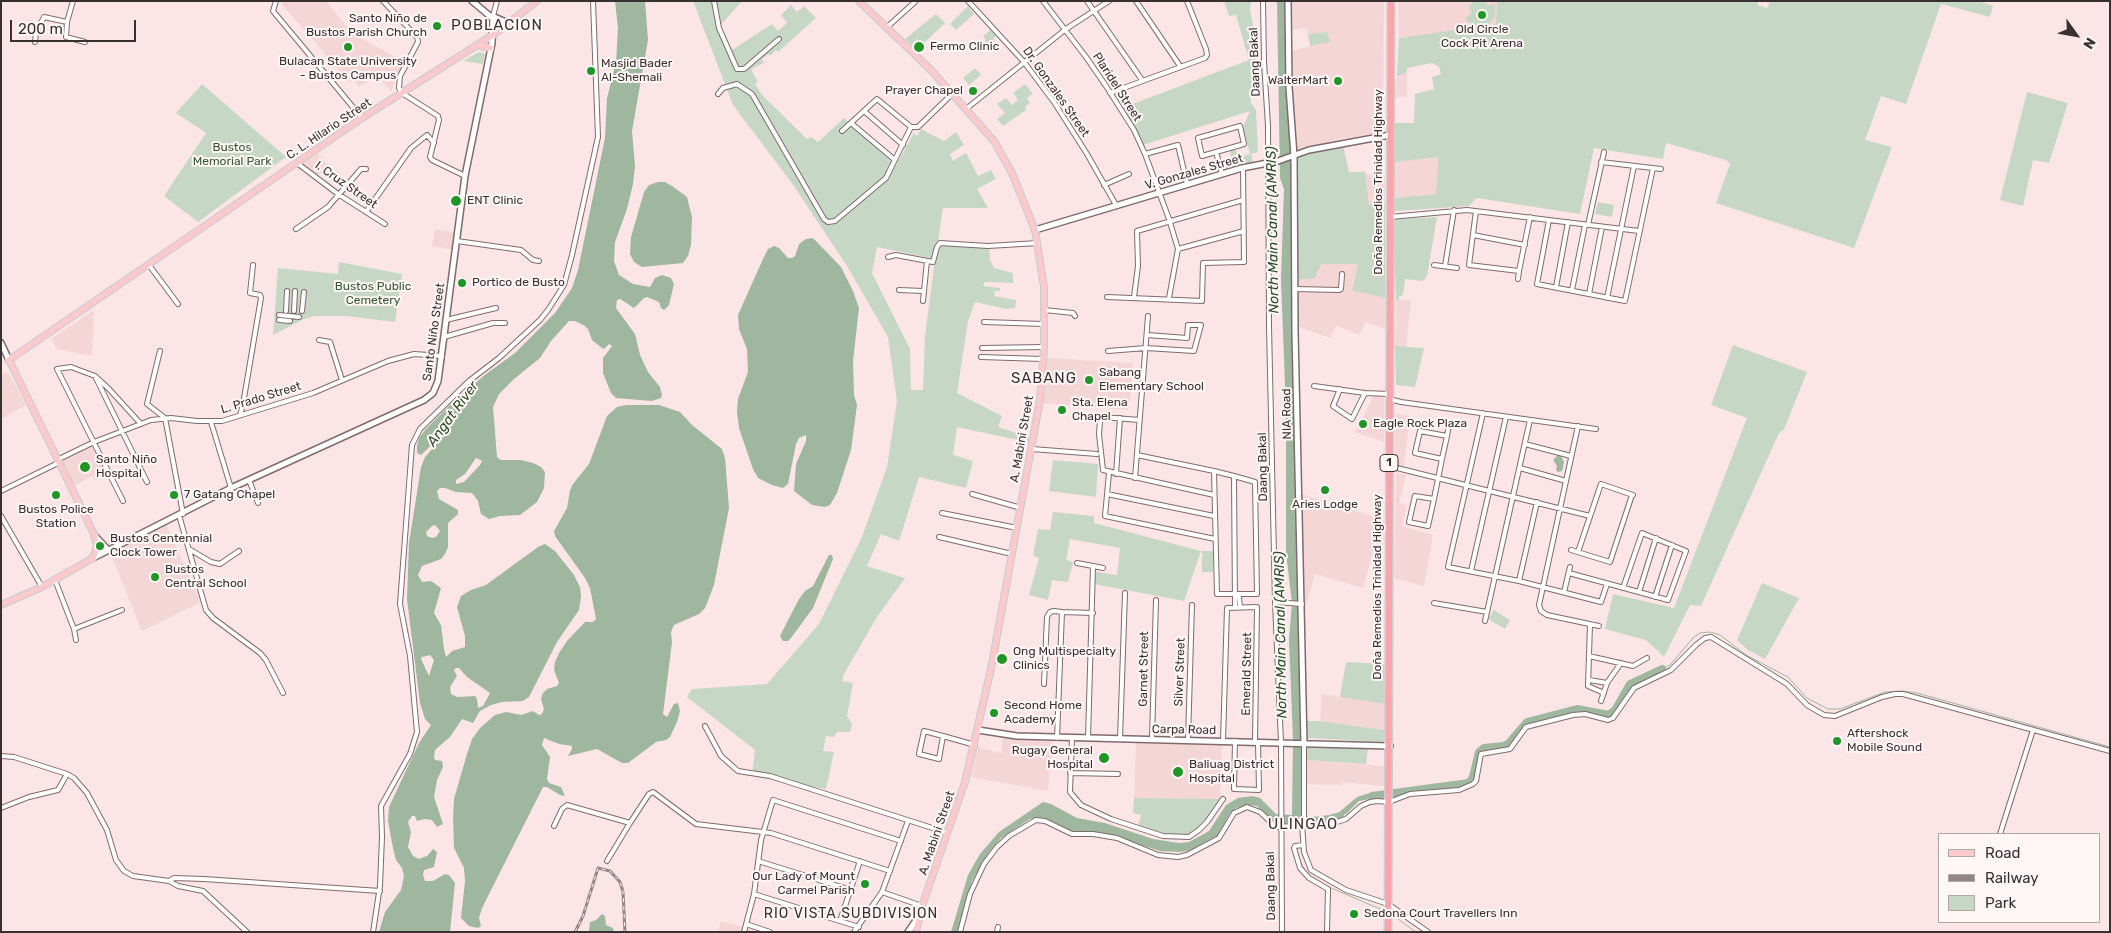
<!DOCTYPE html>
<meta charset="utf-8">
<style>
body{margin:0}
#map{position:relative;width:2111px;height:933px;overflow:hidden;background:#fbe5e6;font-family:Rubik,sans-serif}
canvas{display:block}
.frame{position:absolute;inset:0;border:2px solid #393031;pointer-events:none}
.legend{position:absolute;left:1938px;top:833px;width:162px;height:90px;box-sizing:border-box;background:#fff6f6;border:1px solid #b0a7a7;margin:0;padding:6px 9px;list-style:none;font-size:15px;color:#393031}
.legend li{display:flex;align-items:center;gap:10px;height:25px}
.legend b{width:25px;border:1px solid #b0a7a7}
.north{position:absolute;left:2051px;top:10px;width:50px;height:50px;-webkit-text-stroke:4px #fff6f6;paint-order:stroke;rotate:122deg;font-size:14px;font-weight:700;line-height:20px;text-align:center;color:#393031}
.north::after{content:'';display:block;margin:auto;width:18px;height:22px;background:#393031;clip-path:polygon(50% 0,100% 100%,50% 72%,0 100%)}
.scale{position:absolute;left:10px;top:20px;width:126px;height:22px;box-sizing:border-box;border:2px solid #393031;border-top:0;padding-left:6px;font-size:15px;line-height:18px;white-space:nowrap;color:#393031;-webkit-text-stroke:4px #fff6f6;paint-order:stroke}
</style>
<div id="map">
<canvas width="2111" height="933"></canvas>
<div class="frame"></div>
<ul class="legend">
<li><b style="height:6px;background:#fcc9cd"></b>Road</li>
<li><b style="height:6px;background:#948586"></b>Railway</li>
<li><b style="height:14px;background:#c7d7c6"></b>Park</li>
</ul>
<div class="north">N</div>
<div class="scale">200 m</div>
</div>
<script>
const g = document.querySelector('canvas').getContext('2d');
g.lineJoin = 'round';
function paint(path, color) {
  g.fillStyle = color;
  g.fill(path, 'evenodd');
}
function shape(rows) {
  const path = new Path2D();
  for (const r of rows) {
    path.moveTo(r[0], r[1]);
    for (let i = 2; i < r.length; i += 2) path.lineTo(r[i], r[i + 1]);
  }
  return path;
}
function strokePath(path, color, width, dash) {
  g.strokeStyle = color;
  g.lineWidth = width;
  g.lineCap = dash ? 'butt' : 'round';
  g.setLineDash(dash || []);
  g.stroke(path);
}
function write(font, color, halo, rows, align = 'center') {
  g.font = font + ' Rubik,sans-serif';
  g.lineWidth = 4;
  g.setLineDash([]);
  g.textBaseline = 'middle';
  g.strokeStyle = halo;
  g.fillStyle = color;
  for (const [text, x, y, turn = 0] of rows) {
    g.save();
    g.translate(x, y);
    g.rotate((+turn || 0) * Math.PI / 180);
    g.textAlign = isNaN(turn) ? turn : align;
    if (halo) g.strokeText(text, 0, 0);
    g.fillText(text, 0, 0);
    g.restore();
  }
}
paint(shape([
 [284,1,326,1,352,33,404,62,391,91,376,75,359,87,353,79,349,82,281,3],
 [1291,1,1384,1,1383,132,1336,140,1295,152,1290,51,1329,42,1327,32,1308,34,1307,28,1292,30],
 [1398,1,1497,1,1496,24,1399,38],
 [1407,73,1407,96,1394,98,1397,76],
 [318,153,329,167,317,176,303,164],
 [1438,156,1436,194,1394,198,1394,162],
 [1365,174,1385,176,1385,203,1369,206],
 [435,229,456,233,453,250,432,246],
 [1320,264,1358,264,1352,289,1385,298,1385,329,1366,322,1359,335,1336,325,1330,338,1296,326,1296,280],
 [1396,300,1411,300,1406,347,1395,346],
 [94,310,92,356,57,349,51,339],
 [1047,358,1133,363,1129,410,1044,403],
 [8,372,26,405,3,418,1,415,1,375],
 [1372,395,1384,397,1384,442,1355,432,1371,402],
 [1395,414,1410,416,1404,466,1395,465],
 [93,444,107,474,94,480,92,476,74,486,61,459],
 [1396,473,1406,475,1399,504,1407,505,1402,526,1433,535,1424,586,1394,578],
 [1301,494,1384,520,1383,551,1374,548,1363,588,1315,574,1305,609],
 [166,524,201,602,142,631,110,552],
 [1322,694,1385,704,1384,730,1320,721],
 [1003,737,1052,741,1048,791,971,777,977,747,1001,753],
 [1136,743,1222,745,1220,799,1134,798],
 [1306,760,1384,766,1384,786,1342,782,1342,785,1305,784],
 [720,921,747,928,760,932,719,932]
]), '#f5d6d7');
paint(shape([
 [693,1,742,1,720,26,732,50,772,24,778,31,787,23,781,15,791,5,797,12,804,6,816,18,778,52,776,50,770,56,769,54,762,59,764,63,751,69,758,82,755,84,763,96,807,139,811,137,818,142,844,118,896,165,914,133,917,136,921,129,944,141,956,132,964,145,950,154,953,161,966,153,978,176,991,170,996,179,977,189,988,208,943,208,938,241,989,244,990,260,994,268,1013,273,1013,283,985,282,983,286,1000,288,1000,291,995,291,994,296,1016,300,1015,308,1006,309,975,302,968,321,957,393,1002,416,998,427,1032,438,1032,443,957,427,953,455,973,461,966,488,919,477,899,541,881,534,867,566,905,578,875,620,844,674,842,681,853,683,847,716,852,724,850,732,837,732,834,737,826,736,823,751,834,752,826,789,752,776,755,750,687,697,692,689,767,684,819,624,862,537,887,467,897,401,888,337,847,266,794,186,733,105],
 [877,247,935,259,925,336,923,390,911,390,910,349,872,273],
 [1224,1,1251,1,1250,9,1255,38,1250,47,1251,54,1256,58,1255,96,1251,96,1251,103,1256,110,1258,152,1251,154,1253,163,1224,171,1221,162,1231,160,1230,150,1235,148,1239,157,1250,154,1243,127,1250,111,1143,145,1122,108,1249,60,1236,15,1229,16],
 [1474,1,1484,1,1488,5,1495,4,1495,16,1487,26,1496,24,1497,1,1758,1,1758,5,1767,8,1770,1,1978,1,1993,6,1990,17,1941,4,1906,104,1881,96,1865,140,1892,147,1854,248,1716,203,1730,164,1726,160,1666,143,1663,159,1594,148,1580,214,1477,198,1469,206,1394,211,1394,198,1436,194,1438,157,1394,162,1394,123,1414,123,1415,94,1434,89,1432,77,1441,74,1439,67,1432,63,1407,68,1407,73,1397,76,1399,38,1482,26,1474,26,1465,19,1471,13,1469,6],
 [968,6,974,14,956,30,950,24],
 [936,14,945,23,924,43,921,41,914,48,905,39],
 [991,30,996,36,993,40,995,42,989,48,984,42,986,40,983,36],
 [1327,32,1330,42,1310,46,1308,34],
 [479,52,485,54,483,64,463,61],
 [975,68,981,75,969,85,963,78],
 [202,84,286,157,198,222,164,196,206,133,176,113],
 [1025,84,1033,94,1027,98,1030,103,1025,107,1026,110,1003,126,997,119,1005,113,997,104,1006,98,1012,105,1018,100,1013,93],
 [2027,92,2068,103,2049,163,2033,160,2023,206,2000,200],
 [1343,145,1349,172,1365,172,1369,205,1385,203,1385,298,1352,290,1358,264,1321,264,1315,278,1296,280,1296,158,1325,148],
 [1598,202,1614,205,1612,217,1595,214],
 [1437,217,1427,276,1423,281,1405,279,1403,295,1398,297,1400,300,1396,300,1393,219],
 [339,262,402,274,395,322,346,316,314,316,302,320,273,335,278,268,338,274],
 [1733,345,1807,372,1784,429,1779,433,1701,606,1690,605,1664,657,1646,640,1605,629,1613,594,1674,608,1747,418,1711,405],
 [1395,346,1424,348,1415,387,1396,385],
 [1053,460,1098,464,1096,497,1049,491],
 [1053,512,1094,516,1094,523,1201,551,1184,601,1094,584,1096,572,1117,575,1120,548,1070,539,1066,560,1073,562,1068,582,1052,580,1048,600,1029,595,1039,558,1033,556,1038,529,1050,530],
 [1202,551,1213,551,1213,572,1202,572],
 [1762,583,1799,598,1765,659,1748,650,1737,640],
 [1494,610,1510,620,1505,629,1488,619],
 [1346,662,1384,664,1385,704,1340,697],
 [1306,721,1320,721,1384,730,1384,742,1309,738,1306,740],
 [1306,746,1368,747,1366,764,1306,760],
 [1134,798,1220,799,1221,803,1212,815,1192,835,1173,835,1153,832,1138,827,1141,815,1133,813]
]), '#c7d7c6');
paint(shape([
 [615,1,645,1,648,40,632,131,635,166,633,184,627,209,615,242,614,261,619,275,633,284,650,287,655,278,662,275,671,278,674,284,669,305,664,310,661,308,659,302,647,297,644,298,634,308,620,299,617,300,616,308,635,334,640,355,648,372,660,387,662,395,661,398,652,401,616,398,611,393,603,373,603,358,612,346,609,344,604,349,602,348,592,340,588,329,585,326,575,321,569,321,551,341,540,358,514,379,499,394,493,407,497,457,501,460,521,460,533,463,541,467,545,472,544,488,537,502,520,515,500,516,489,519,481,514,478,501,472,493,456,492,445,488,440,488,437,491,439,499,458,510,458,514,448,523,448,547,445,554,441,559,422,566,418,575,422,582,431,581,441,588,434,613,441,625,444,649,446,657,452,651,465,647,465,636,457,607,461,596,471,590,486,585,538,547,545,544,555,551,574,575,580,587,581,597,579,610,557,642,529,697,523,701,502,702,491,705,480,711,473,723,462,719,450,737,435,750,434,757,435,760,442,761,443,767,437,780,434,797,443,824,437,827,432,820,425,819,417,821,415,816,412,816,408,822,411,832,408,847,413,856,419,859,427,856,433,849,437,852,434,867,424,870,423,875,425,881,433,881,445,874,449,875,455,883,450,932,379,932,385,912,401,890,404,876,402,868,396,860,393,848,388,821,389,807,419,743,431,725,425,719,420,703,407,599,409,543,421,467,425,457,442,438,439,438,421,455,417,453,417,446,419,438,425,430,453,402,486,374,515,353,555,313,572,288,578,270,605,138,607,98,616,63,618,28],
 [476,458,482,461,480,465,464,482,456,484,456,480,465,474],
 [435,525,440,531,436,537,432,538,427,536,426,532,432,526],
 [430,655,434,660,429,676,421,659,422,657],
 [456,668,459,668,467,677,490,693,483,706,478,708,477,699,475,696,457,697,451,694,450,687,457,676,454,670],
 [1277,1,1285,1,1291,165,1303,817,1307,818,1337,814,1357,797,1366,794,1382,793,1382,797,1359,801,1347,813,1337,819,1303,820,1283,824,1273,823,1257,806,1248,805,1236,808,1230,813,1218,835,1188,851,1180,852,1160,851,1103,833,1072,831,1045,818,1030,819,1001,838,989,852,972,881,957,932,951,932,968,875,980,854,999,832,1043,802,1051,804,1077,818,1105,823,1153,839,1179,843,1189,842,1209,831,1226,805,1238,798,1253,796,1260,798,1276,814,1292,815,1293,740,1289,639,1292,603,1286,552,1286,412,1281,279,1284,189,1280,178],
 [658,182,665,182,672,186,687,197,692,217,691,245,688,256,683,263,642,267,634,262,630,254,631,237,644,192,649,185],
 [813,238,841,267,853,291,859,308,853,361,854,395,857,405,851,450,837,493,830,505,825,507,812,505,794,491,796,464,806,441,806,435,799,438,796,444,788,484,783,488,772,485,758,478,753,469,739,428,737,412,738,399,748,372,747,349,739,329,738,315,763,259,768,249,774,246,779,248,788,258,792,258,795,256,799,244,806,239],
 [626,405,659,405,680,412,692,425,722,449,725,458,729,508,714,585,705,608,699,614,674,625,671,632,672,642,663,714,667,717,674,704,678,703,680,711,677,722,670,737,666,740,656,742,628,763,622,763,597,749,568,756,572,749,572,746,559,744,544,738,542,745,550,757,547,779,549,783,561,787,565,796,560,795,547,787,543,787,482,908,479,918,481,926,478,928,469,926,461,918,465,881,464,868,454,848,453,817,454,799,467,754,472,739,480,728,495,715,506,712,521,715,533,711,539,715,542,714,544,709,541,699,543,693,547,689,557,686,559,683,554,670,555,662,559,653,567,641,585,622,593,622,596,619,590,588,585,578,555,536,554,531,567,508,570,490,573,484,589,464,607,416,617,407],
 [1558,455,1561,456,1564,462,1562,471,1558,472,1556,470,1557,466,1553,460],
 [829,555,832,555,833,559,813,608,791,638,788,641,783,641,780,636,782,632,799,599,805,591,813,586],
 [602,914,605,916,606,925,613,928,614,932,589,931,590,922,596,920]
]), '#9fb79e');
strokePath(shape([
 [1662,669,1670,665,1693,638,1700,633,1710,632,1720,635,1746,655,1788,677,1807,698,1828,709,1840,709,1885,692,1903,691,1917,693,2110,747],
 [1301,863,1305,871],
 [1324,885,1385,911],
 [1391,914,1416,932]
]), '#9fb79e', 1);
strokePath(shape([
 [1372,796,1469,783,1473,777,1479,752,1484,748,1503,746,1508,744,1527,722,1577,709,1609,715,1616,709,1630,684,1662,669],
 [1304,820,1322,821,1340,816]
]), '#9fb79e', 8);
const street = shape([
 [276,1,273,11,362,118],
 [383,1,417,37,418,42,400,76,399,88,402,93,438,116,439,120,430,157,432,160,465,176],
 [714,1,719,28,737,69,744,69,779,39],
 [968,1,1024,62,1054,102,1087,154,1116,205],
 [1043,1,1086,57,1106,86,1134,130,1145,154,1169,219,1178,249,1169,298],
 [1087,1,1142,80],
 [1136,1,1180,66],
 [1263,1,1264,62,1268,126,1269,326,1275,602,1281,742,1282,932],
 [493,16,497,1],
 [67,22,66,37,85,42],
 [886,28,916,1],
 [35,42,36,33,44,17,67,22,73,1],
 [1110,93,1205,58,1207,55,1206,49,1187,1],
 [718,94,723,88,737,84,752,94,824,219,828,222,835,221,886,178,911,127],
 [966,109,1066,29,1109,1],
 [864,111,903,145],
 [851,123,895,160],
 [1240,126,1244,144,1202,156,1198,138,1240,126],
 [911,127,918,127,952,94],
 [842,131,877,99,911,127],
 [1216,152,1222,174],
 [1145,154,1178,145,1187,184],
 [1601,162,1661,169],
 [297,163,338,194,385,224],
 [1104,185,1129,174],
 [1476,211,1469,265,1519,271,1530,217],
 [366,212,411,148,427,135,434,143],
 [1390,217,1467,210,1639,231],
 [1549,220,1537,284,1625,301,1653,168],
 [1588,225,1604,152],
 [296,229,328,207,361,169,366,169],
 [1473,235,1525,245],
 [457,241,521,250,533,260,539,261],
 [1178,249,1244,231],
 [888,257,896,255,933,262,937,247,940,243,988,246,1038,243],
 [149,265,178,304],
 [1434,265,1457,268],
 [1445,266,1454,210],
 [1518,279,1519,271],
 [1556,287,1568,222],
 [1295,289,1339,290,1341,289,1342,274],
 [899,290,923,291],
 [1572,290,1585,225],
 [1589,294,1602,227],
 [1107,297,1202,301,1203,263,1244,262,1243,168],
 [1134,297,1138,266,1137,231,1243,200],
 [1607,298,1634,166],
 [923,301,927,261],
 [1044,310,1073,313,1075,316],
 [286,311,287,291],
 [294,311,295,291],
 [302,311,304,292],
 [279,315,299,317],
 [279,320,290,321],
 [446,320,496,308],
 [984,322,1044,324],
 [444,337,493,323,505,323],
 [319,340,330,342,342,380],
 [982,348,1044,347],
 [160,351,147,404,165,418,183,514],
 [1108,351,1146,348,1194,351,1201,325,1188,325,1187,338,1147,335],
 [981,357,1043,359],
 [96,378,147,482],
 [1314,386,1365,393,1389,394],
 [1340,389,1333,406,1352,419,1365,393],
 [1389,399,1401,402,1596,429],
 [1483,413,1448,567,1519,581,1601,602,1607,584],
 [240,415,243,404,261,298,260,295,250,293,253,265],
 [1139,420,1103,417,1100,421,1099,434,1103,470,1214,495],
 [211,422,231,488],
 [1578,426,1539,605,1541,611,1547,615,1599,626],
 [1525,444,1571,456],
 [1032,449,1097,454],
 [1137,455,1214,471,1234,476,1255,482,1257,594,1217,594,1214,471],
 [1442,459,1415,453,1420,431,1447,436],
 [57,460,94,442,151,420,171,418,197,421,222,421,313,393,388,361,414,354,442,356],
 [1389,466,1590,516],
 [1520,468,1566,481],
 [1109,473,1105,516,1215,539],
 [1116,474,1120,418],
 [1234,476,1235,607],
 [1135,478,1148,316],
 [249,480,258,503],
 [1,491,58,463],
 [972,494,1021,508],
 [1107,494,1214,516],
 [1434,499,1415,496,1409,522,1428,526,1434,499,1442,459,1447,436,1448,430],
 [123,501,57,369,71,367,95,376,109,389,141,424],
 [942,513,1017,528],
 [179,515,206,610,213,618,260,653,266,660,283,693],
 [1,516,42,587],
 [939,537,1012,554],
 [189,549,211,562,220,564,239,551],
 [1571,550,1610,562,1632,495],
 [1578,552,1601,484,1633,495],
 [1077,563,1093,566],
 [1471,571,1506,417],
 [1569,573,1668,600,1686,551,1642,533,1623,588],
 [55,580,74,629,76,640],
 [1519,581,1537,502],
 [1564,592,1570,567],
 [1639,592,1656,538],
 [1237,594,1239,597,1240,607],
 [1655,597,1672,545],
 [1275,602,1302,604],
 [1434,603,1487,612],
 [1485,621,1530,420],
 [1590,624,1588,686,1604,693],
 [74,629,122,610],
 [1589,656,1633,666,1647,658],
 [1589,680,1607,683],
 [1044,684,1047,617,1050,612,1054,611,1062,612],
 [1601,701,1607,683,1621,663],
 [705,726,721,756,738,771,770,776,948,833],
 [924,731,943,736,939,759,919,754,924,731],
 [943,736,975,745],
 [1057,738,1062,612,1093,613],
 [1072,738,1070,792,1081,805,1111,819,1163,836,1189,837,1199,830,1207,822,1223,799],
 [1088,738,1093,566,1103,568],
 [1120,739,1125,593],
 [1152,739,1156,600],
 [1188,740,1192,605],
 [1223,741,1227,608,1257,607,1255,742],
 [1235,741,1234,789,1259,790,1258,742],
 [1304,744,1304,823,1302,824,1304,852,1311,870,1346,890,1388,904,1428,932],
 [1,756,14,757,67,774,74,778,87,793,107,830,116,860,124,871,133,876,169,881,178,886,203,891,247,932],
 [1070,773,1118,774],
 [1,808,29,797,58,790,67,774],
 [554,826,562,809,567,805,630,823],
 [2000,834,2033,730],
 [1303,845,1295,846,1294,848,1300,868,1309,878,1328,889,1327,932],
 [607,861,630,823,649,794,653,792,696,824,771,833,890,871],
 [758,861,851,890],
 [169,881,174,878,204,879,380,891],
 [882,892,922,906],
 [754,894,859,927],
 [840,921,860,861],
 [746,924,770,932],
 [373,932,380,886,382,837,381,806,410,754,417,732,410,656,400,604,412,445,420,429,469,381,499,358,540,320,548,310,564,285,572,255,598,137,593,1],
 [744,932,754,894,761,840,773,800,901,841],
 [854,932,882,892,908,821],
 [960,932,970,894,984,864,997,847,1009,836,1036,820,1045,821,1072,834,1093,834,1117,838,1158,855,1178,857,1187,855,1219,838,1234,813,1247,807,1260,812,1276,827,1331,824,1346,819,1361,806,1370,802,1377,801,1389,802,1410,794,1459,790,1473,784,1476,781,1481,754,1510,749,1526,727,1573,715,1585,714,1608,720,1613,718,1634,688,1671,670,1696,645,1705,638,1711,637,1787,684,1807,705,1824,715,1835,716,1882,697,1895,694,1903,694,2110,751],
 [997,932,998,927]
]);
const secondary = shape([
 [472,1,503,27],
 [1288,1,1289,87,1294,156,1295,331,1304,744],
 [492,16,508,23],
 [1035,230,1242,168,1278,161,1309,150,1390,135],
 [1,343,9,360],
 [95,536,108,550],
 [93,558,231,488,424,400,433,393,438,381,465,176,492,43,493,16],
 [978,730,1017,736,1390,746],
 [908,932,919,916]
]);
const primary = shape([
 [859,1,931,70,994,141,1012,173,1035,230,1044,287,1044,347,1040,400,991,669,965,782,922,906,916,932],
 [477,45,490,48],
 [1,605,42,587,93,558,97,546,94,534,9,360,362,118,493,35,537,1]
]);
const highway = shape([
 [1388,932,1391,1]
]);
strokePath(street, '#7f6b6c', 6);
strokePath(secondary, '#7f6b6c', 8);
strokePath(primary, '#cfcdce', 8);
strokePath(highway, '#cfcdce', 9);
strokePath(street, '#fff', 4);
strokePath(secondary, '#fff', 5);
strokePath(primary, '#fcc9cd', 5.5);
strokePath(highway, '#faa5ab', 6);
const rail = shape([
 [575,932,583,916,598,868,610,871,620,882,623,892,625,932]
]);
strokePath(rail, '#948586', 3);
strokePath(rail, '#fff6f6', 1, [4]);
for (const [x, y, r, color] of [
 [1482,15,5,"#209625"],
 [437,26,5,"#209625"],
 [348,47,5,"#209625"],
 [919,47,6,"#209625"],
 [591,71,5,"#209625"],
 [1338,81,5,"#209625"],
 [973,91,5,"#209625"],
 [456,201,6,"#209625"],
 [462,283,5,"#209625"],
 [1089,380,5,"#209625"],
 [1062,410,5,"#209625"],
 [1363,424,5,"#209625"],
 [85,467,6,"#209625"],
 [1325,490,5,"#209625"],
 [56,495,5,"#209625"],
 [174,495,5,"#209625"],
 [100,546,5,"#209625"],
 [155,577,5,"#209625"],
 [1002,659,6,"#209625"],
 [994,713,5,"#209625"],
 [1837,741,5,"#209625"],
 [1104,758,6,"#209625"],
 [1178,772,6,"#209625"],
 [865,884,5,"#209625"],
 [1354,914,5,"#209625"]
]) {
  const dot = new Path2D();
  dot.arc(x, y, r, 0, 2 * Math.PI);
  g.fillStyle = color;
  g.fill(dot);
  strokePath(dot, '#fff6f6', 2);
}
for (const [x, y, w] of [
 [1389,463,18]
]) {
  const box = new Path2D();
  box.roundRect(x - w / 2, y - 8.5, w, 17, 4);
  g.fillStyle = '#fff6f6';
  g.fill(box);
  strokePath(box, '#393031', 1);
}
write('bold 11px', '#393031', null, [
 ["1",1389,463]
]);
write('12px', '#393031', '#fff6f6', [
 ["Santo Niño de",427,19,"right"],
 ["Bustos Parish Church",427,33,"right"],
 ["Old Circle",1482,30,"center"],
 ["Cock Pit Arena",1482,44,"center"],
 ["Fermo Clinic",930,47],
 ["Bulacan State University",348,62,"center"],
 ["- Bustos Campus",348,76,"center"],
 ["Masjid Bader",601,64],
 ["Al-Shemali",601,78],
 ["WalterMart",1328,81,"right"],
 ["Prayer Chapel",963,91,"right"],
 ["ENT Clinic",467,201],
 ["Portico de Busto",472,283],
 ["Sabang",1099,373],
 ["Elementary School",1099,387],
 ["Sta. Elena",1072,403],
 ["Chapel",1072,417],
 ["Eagle Rock Plaza",1373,424],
 ["Santo Niño",96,460],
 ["Hospital",96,474],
 ["7 Gatang Chapel",184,495],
 ["Aries Lodge",1325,505,"center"],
 ["Bustos Police",56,510,"center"],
 ["Station",56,524,"center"],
 ["Bustos Centennial",110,539],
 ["Clock Tower",110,553],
 ["Bustos",165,570],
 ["Central School",165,584],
 ["Ong Multispecialty",1013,652],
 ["Clinics",1013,666],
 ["Second Home",1004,706],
 ["Academy",1004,720],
 ["Aftershock",1847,734],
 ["Mobile Sound",1847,748],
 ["Rugay General",1093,751,"right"],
 ["Hospital",1093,765,"right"],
 ["Baliuag District",1189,765],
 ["Hospital",1189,779],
 ["Our Lady of Mount",855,877,"right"],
 ["Carmel Parish",855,891,"right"],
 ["Sedona Court Travellers Inn",1364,914]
], 'left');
write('12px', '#393031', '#fff6f6', [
 ["Daang Bakal",1255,62,-92],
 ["Plaridel Street",1117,87,57],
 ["Dr. Gonzales Street",1056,92,55],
 ["C. L. Hilario Street",329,129,-34],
 ["V. Gonzales Street",1194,172,-16],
 ["Doña Remedios Trinidad Highway",1379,182,-90],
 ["I. Cruz Street",346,185,35],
 ["Santo Niño Street",434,332,-82],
 ["L. Prado Street",261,398,-17],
 ["NIA Road",1287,414,-91],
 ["A. Mabini Street",1022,439,-80],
 ["Daang Bakal",1263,467,-91],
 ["Doña Remedios Trinidad Highway",1378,587,-90],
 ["Garnet Street",1144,669,-89],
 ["Silver Street",1180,672,-88],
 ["Emerald Street",1247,674,-89],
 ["Carpa Road",1184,730,1],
 ["A. Mabini Street",937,833,-71],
 ["Daang Bakal",1271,886,-91]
]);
write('12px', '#345833', '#fff6f6', [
 ["Bustos",232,148],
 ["Memorial Park",232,162],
 ["Bustos Public",373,287],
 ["Cemetery",373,301]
]);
write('italic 14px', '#284c27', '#fff6f6', [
 ["North Main Canal (AMRIS)",1273,230,-91],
 ["Angat River",453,414,-54],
 ["North Main Canal (AMRIS)",1281,635,-91]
]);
g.letterSpacing = '1px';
write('14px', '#393031', '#fff6f6', [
 ["RIO VISTA SUBDIVISION",851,914]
]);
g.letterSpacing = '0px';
g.letterSpacing = '1px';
write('15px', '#393031', '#fff6f6', [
 ["POBLACION",497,26],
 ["SABANG",1044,379],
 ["ULINGAO",1303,825]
]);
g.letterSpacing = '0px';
</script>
